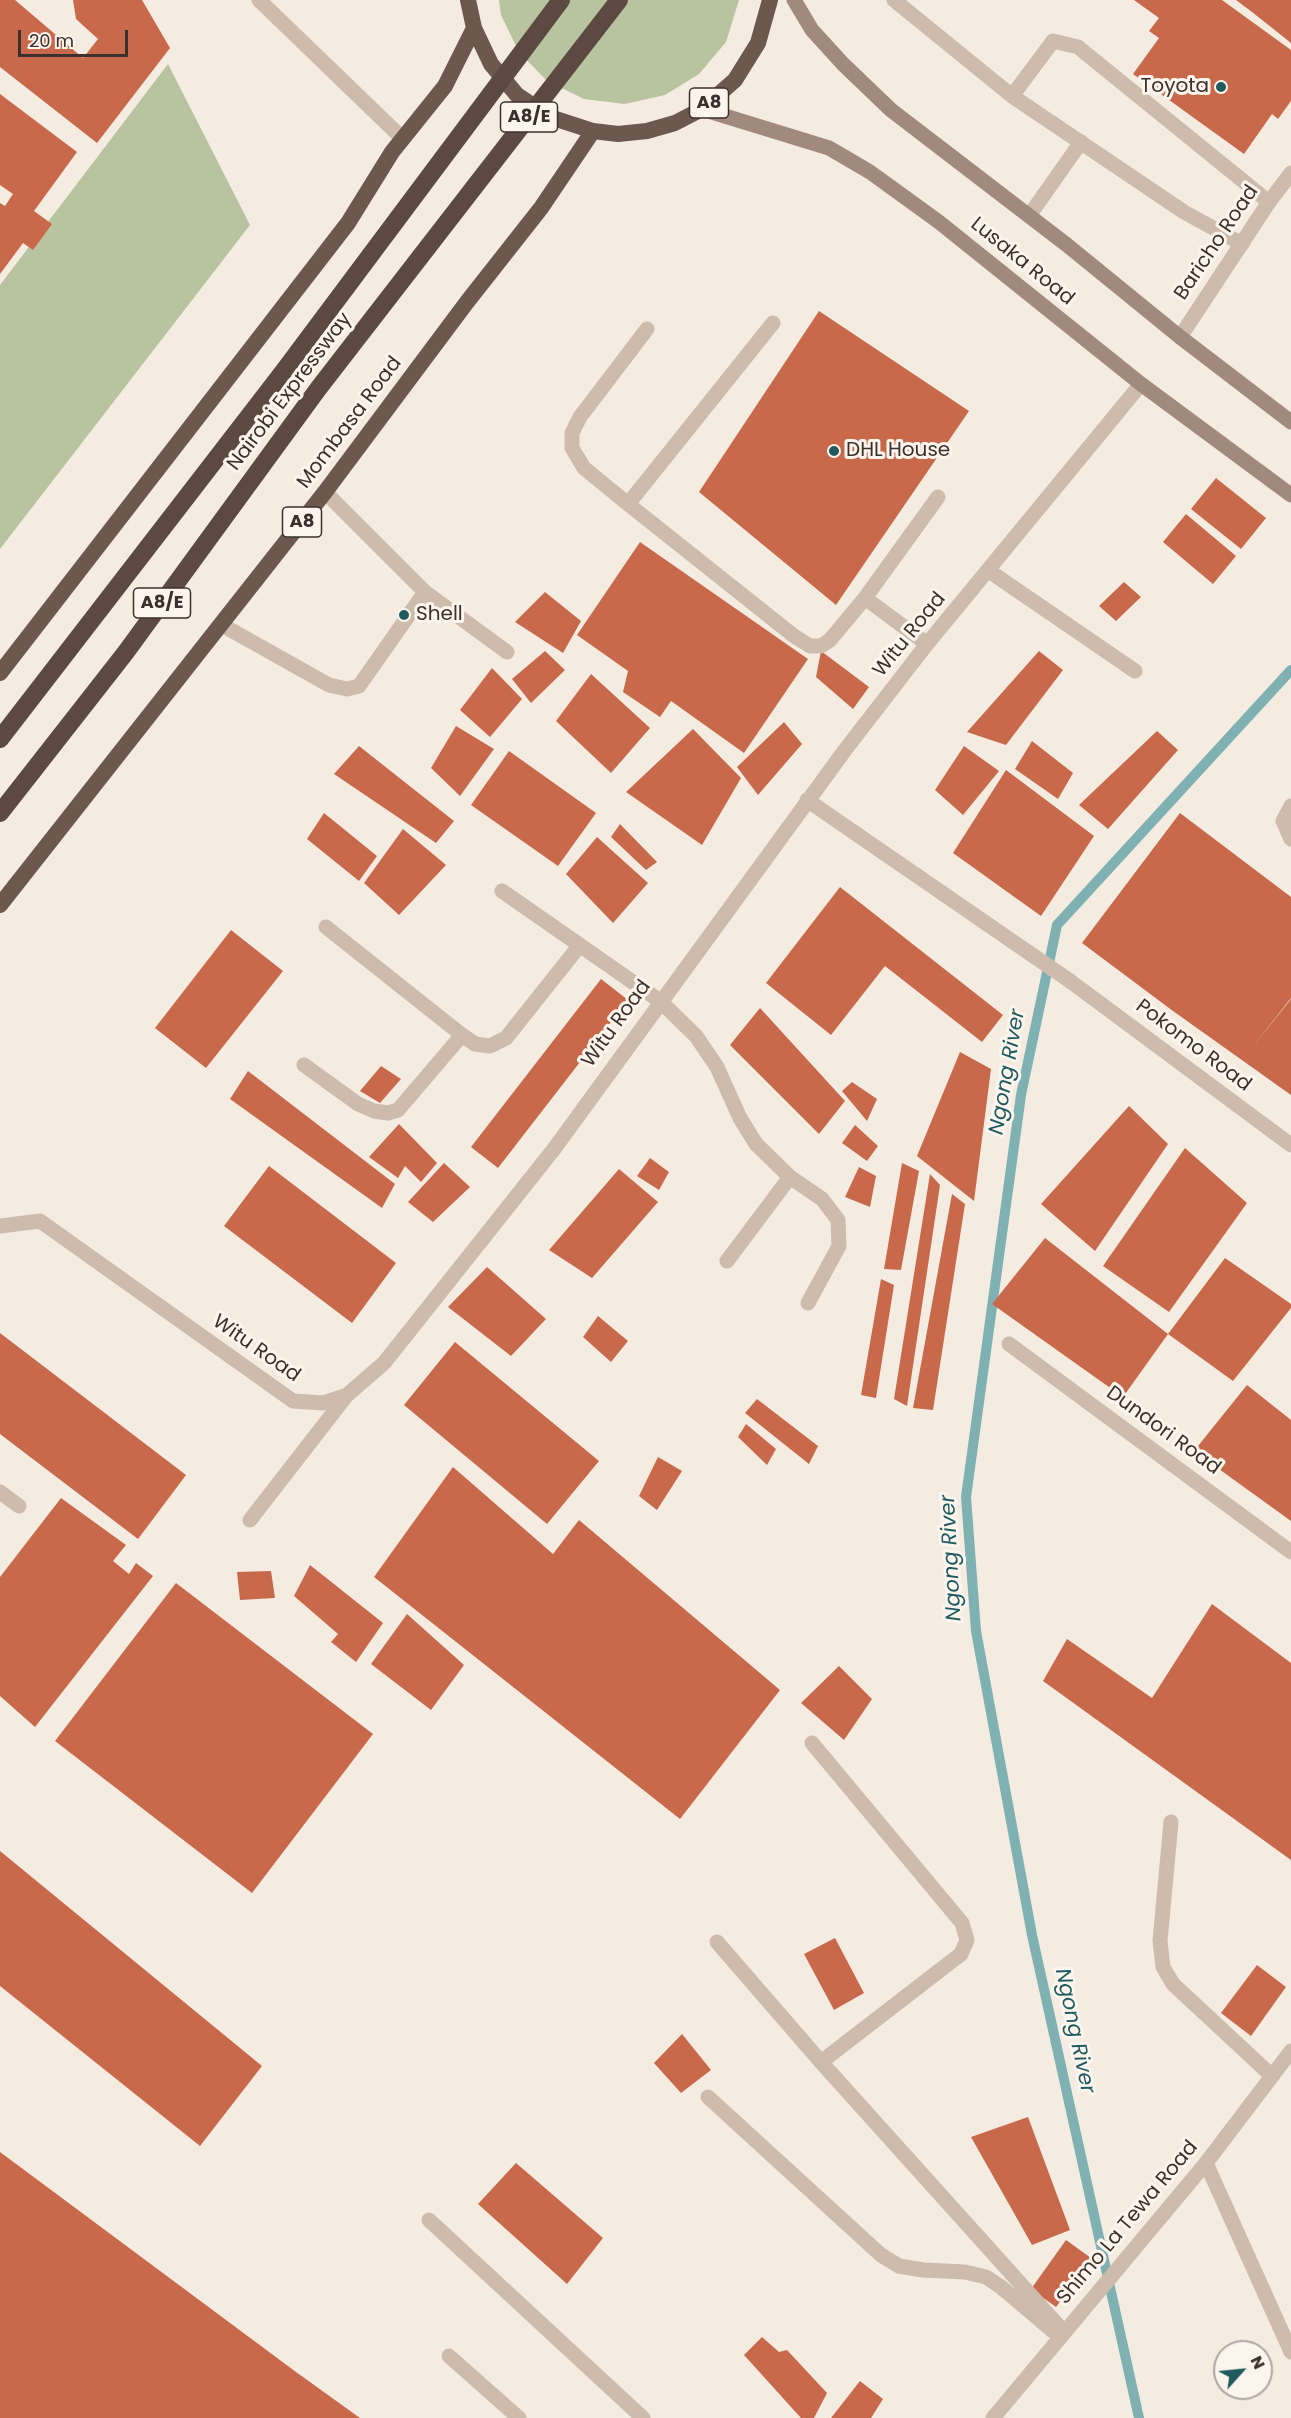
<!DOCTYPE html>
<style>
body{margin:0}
#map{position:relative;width:1291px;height:2418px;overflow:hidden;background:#f4ebe1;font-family:Poppins,sans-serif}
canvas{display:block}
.north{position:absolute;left:1213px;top:2340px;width:60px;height:60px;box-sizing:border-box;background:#fbf5ee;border:2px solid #aea6a0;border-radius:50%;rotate:63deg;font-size:16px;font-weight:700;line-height:24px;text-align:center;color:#3b302b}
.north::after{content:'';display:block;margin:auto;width:21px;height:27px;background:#1f5a5e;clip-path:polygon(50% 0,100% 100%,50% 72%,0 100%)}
.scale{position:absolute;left:18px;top:30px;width:110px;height:27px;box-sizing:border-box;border:3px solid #3b302b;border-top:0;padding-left:8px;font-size:18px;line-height:21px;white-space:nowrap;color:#3b302b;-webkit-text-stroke:4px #fbf5ee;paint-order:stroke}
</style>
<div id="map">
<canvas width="1291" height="2418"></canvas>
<div class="north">N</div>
<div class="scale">20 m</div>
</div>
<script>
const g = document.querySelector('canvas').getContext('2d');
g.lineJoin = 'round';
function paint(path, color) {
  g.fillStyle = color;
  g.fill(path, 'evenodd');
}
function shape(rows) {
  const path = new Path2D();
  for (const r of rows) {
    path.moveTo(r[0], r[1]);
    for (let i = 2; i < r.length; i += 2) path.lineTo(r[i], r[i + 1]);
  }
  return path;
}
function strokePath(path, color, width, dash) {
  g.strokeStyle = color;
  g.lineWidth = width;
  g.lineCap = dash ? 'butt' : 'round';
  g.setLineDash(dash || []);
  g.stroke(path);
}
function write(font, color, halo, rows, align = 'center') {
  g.font = font + ' Poppins,sans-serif';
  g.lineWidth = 6;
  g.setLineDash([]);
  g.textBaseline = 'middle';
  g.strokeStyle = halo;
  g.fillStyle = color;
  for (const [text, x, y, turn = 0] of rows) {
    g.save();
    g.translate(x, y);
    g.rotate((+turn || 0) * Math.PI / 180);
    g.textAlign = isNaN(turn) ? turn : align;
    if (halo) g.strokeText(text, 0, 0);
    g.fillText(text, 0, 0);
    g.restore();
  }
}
paint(shape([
 [499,0,739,0,726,42,699,74,665,95,625,104,584,99,547,81,519,52,501,15],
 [168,64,250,225,0,549,0,285]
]), '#b8c4a0');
strokePath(shape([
 [1139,2418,1032,1935,976,1631,966,1497,1021,1095,1057,925,1291,670]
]), '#7fb0b2', 10);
paint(shape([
 [0,0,15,0,83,58,98,39,76,19,73,0,142,0,170,48,97,143,0,67],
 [1134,0,1222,0,1291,50,1291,101,1278,119,1272,114,1244,154,1133,74,1159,38,1149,31,1159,18],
 [1236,0,1291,0,1291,43,1252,12],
 [0,94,77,152,34,211,52,224,33,250,23,243,0,274,0,203,5,206,13,194,0,185],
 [819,311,969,411,836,605,699,492],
 [1216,478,1266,518,1241,549,1191,509],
 [1186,514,1236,556,1213,584,1163,542],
 [640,542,808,659,744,753,671,701,660,717,623,692,628,671,577,635],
 [1124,582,1141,597,1116,621,1099,606],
 [545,592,581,621,563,653,515,622],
 [545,651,565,670,531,703,512,679],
 [821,651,869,687,853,709,816,677],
 [1039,651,1063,670,1006,745,967,732],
 [492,668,522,699,490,737,460,710],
 [591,674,650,728,611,773,556,721],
 [784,722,802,744,758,795,737,767],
 [456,726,494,749,460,796,431,768],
 [693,729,741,778,702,845,626,792],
 [1157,731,1178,750,1108,829,1079,805],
 [1032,741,1073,773,1058,799,1015,769],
 [359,746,454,821,436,843,334,774],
 [964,746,999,771,963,815,935,790],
 [509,751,596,813,558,866,471,805],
 [1006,770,1094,836,1041,916,953,853],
 [324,813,377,856,359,881,307,839],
 [1180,813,1291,897,1291,998,1251,1049,1291,999,1291,1095,1173,1011,1082,943],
 [620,824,657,862,646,870,611,837],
 [403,829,446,865,399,915,364,883],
 [597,837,648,883,613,923,566,874],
 [840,887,1003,1015,982,1042,885,966,831,1035,766,983],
 [231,930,283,971,206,1068,155,1028],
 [601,979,628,1000,498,1168,471,1147],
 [760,1008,845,1101,819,1134,730,1045],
 [960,1052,991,1069,974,1201,917,1156],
 [381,1066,401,1079,380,1103,360,1091],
 [248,1071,395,1184,382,1208,230,1099],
 [852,1082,877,1099,867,1121,842,1091],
 [1129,1106,1168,1144,1095,1251,1041,1204],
 [399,1124,437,1163,421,1182,405,1166,398,1178,369,1157],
 [855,1125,878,1146,867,1161,842,1143],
 [1185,1148,1247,1203,1169,1312,1103,1266],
 [650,1158,669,1172,659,1190,637,1176],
 [444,1163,470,1187,433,1222,408,1202],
 [902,1163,919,1171,901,1270,884,1269],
 [269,1166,396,1263,352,1323,224,1226],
 [859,1167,876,1176,870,1207,845,1197],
 [619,1169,658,1202,592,1278,549,1250],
 [930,1174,940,1185,907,1406,894,1399],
 [952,1194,965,1204,933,1410,913,1408],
 [1045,1238,1168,1334,1123,1397,992,1304],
 [1225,1258,1291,1304,1291,1308,1233,1381,1168,1334],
 [487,1267,546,1319,511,1356,448,1307],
 [881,1279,894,1285,876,1398,861,1395],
 [598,1316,628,1341,611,1362,583,1337],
 [0,1333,186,1475,138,1539,0,1434],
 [455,1342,599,1461,547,1524,404,1405],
 [1247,1385,1291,1420,1291,1521,1194,1451],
 [757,1399,818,1446,809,1464,745,1413],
 [746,1424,776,1449,767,1465,738,1437],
 [658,1457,682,1471,657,1510,639,1496],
 [453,1467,553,1554,579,1520,780,1690,680,1819,374,1577],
 [61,1498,126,1545,113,1561,129,1574,136,1563,153,1576,35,1727,0,1696,0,1577],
 [310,1565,383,1623,356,1662,331,1642,338,1634,294,1596],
 [271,1571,275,1598,240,1600,237,1572],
 [176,1583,373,1734,252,1893,55,1741],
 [1212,1604,1291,1663,1291,1860,1043,1681,1067,1639,1152,1698],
 [407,1614,464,1665,431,1710,371,1664],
 [839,1666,872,1699,844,1740,801,1703],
 [0,1851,262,2066,200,2146,0,1986],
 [835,1938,864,1993,834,2010,804,1954],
 [1257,1965,1286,1987,1251,2036,1221,2013],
 [682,2034,711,2070,681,2093,654,2063],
 [1028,2117,1070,2230,1032,2245,971,2137],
 [0,2152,296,2372,360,2418,0,2418],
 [516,2163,603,2238,567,2284,478,2204],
 [1066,2240,1091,2258,1056,2307,1031,2289],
 [762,2337,779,2352,787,2350,827,2393,814,2418,801,2418,744,2355],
 [860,2381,883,2399,871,2418,831,2418]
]), '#c8694b');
strokePath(shape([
 [894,0,1012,96,1184,212,1242,244],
 [1012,96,1053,41,1078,47,1269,202],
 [1029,216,1081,142],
 [773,323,628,504,794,636,810,646,821,646,830,640,865,598,938,497],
 [628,504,584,468,572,448,572,433,580,417,647,329],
 [989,571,1135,671],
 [425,592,507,652],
 [865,598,927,644],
 [222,625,329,685,347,689,359,686,425,592,325,492],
 [807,800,1070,981],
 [1291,806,1283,821,1291,839],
 [502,891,660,1001,696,1036,717,1067,740,1118,756,1144,790,1177,822,1199,838,1220,839,1246,808,1303],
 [326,927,462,1035,475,1044,490,1046,506,1038,580,945],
 [304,1065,358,1104,374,1111,388,1113,398,1110,462,1035],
 [0,1226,40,1221,293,1401,323,1403,347,1395,384,1363,554,1149,845,750,927,644,1141,384],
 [727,1261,790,1177],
 [1009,1344,1291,1552],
 [0,1492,19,1506],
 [250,1520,347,1395],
 [812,1743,962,1923,967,1940,961,1954,821,2062],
 [1171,1822,1160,1941,1163,1967,1173,1984,1272,2076],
 [717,1942,821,2062,1064,2332],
 [708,2097,881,2255,899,2266,923,2270,965,2272,986,2277,1001,2287,1053,2331],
 [1206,2163,1291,2352],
 [429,2220,643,2418],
 [449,2356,519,2418]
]), '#cdbbac', 15);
strokePath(shape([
 [259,0,402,138],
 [1180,337,1269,202,1291,173],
 [1070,981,1291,1145],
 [993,2418,1206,2163,1291,2051]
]), '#cdbbac', 15);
strokePath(shape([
 [794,0,812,30,843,64,891,110,1067,245,1180,337,1291,422],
 [702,109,829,148,870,172,939,222,1141,384,1291,495]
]), '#a18a7d', 15);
strokePath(shape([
 [468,0,474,28,491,64,517,95,550,117,593,131,618,134,647,131,675,123,702,109,735,80,758,43,770,0],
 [0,673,348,223,392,152,445,86,474,28],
 [0,905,325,492,467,302,541,208,593,131]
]), '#6c584f', 16);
strokePath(shape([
 [0,739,283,372,561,0],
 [0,813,126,652,318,389,619,0]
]), '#5c4a42', 18);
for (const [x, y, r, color] of [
 [1221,87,6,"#1f5a5e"],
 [834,451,6,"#1f5a5e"],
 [404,615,6,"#1f5a5e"]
]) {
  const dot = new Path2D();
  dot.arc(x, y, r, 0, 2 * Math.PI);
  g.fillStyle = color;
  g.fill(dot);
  strokePath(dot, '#fbf5ee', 2);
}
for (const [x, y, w] of [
 [709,103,39],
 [529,117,57],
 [302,522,39],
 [162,603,57]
]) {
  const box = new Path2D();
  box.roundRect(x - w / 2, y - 15, w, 30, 4.5);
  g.fillStyle = '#fbf5ee';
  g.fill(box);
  strokePath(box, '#3b302b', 1.5);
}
write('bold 18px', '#3b302b', null, [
 ["A8",709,103],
 ["A8/E",529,117],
 ["A8",302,522],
 ["A8/E",162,603]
]);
write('20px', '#3b302b', '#fbf5ee', [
 ["Toyota",1209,87,"right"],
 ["DHL House",846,451],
 ["Shell",416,615]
], 'left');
write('20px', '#3b302b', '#fbf5ee', [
 ["Baricho Road",1217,243,-56],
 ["Lusaka Road",1022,262,39],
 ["Nairobi Expressway",290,392,-53],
 ["Mombasa Road",350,423,-53],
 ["Witu Road",910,635,-51],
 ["Witu Road",617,1024,-54],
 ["Pokomo Road",1193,1046,37],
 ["Witu Road",256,1349,35],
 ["Dundori Road",1163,1431,36],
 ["Shimo La Tewa Road",1128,2223,-50]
]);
write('italic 21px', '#1f5a5e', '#fbf5ee', [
 ["Ngong River",1008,1072,-80],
 ["Ngong River",952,1558,-93],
 ["Ngong River",1074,2031,78]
]);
</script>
